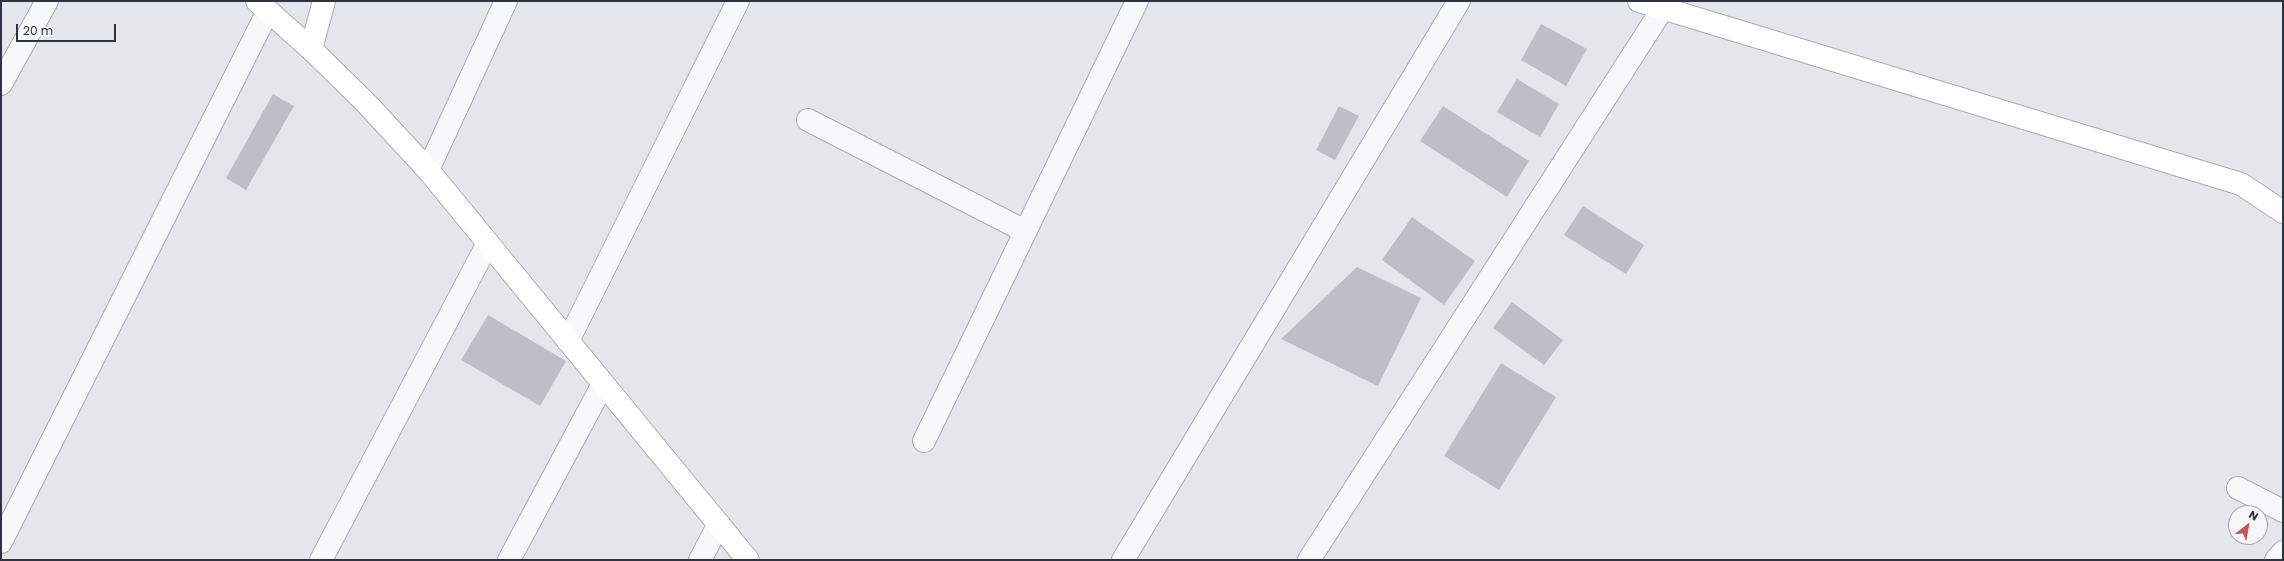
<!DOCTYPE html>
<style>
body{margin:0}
#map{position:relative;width:2284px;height:561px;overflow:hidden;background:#e5e6eb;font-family:Poppins,sans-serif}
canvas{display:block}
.frame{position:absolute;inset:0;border:2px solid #2e3242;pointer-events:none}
.north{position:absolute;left:2228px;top:505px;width:40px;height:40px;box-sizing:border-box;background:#f5f6f8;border:1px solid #a5a8af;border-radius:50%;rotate:31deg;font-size:11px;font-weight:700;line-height:16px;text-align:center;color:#2e3242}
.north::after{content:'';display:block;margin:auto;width:14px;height:18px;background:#c15959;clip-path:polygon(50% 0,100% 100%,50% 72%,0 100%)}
.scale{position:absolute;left:16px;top:24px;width:100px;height:18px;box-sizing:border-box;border:2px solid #2e3242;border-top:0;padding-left:5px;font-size:12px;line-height:14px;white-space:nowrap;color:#2e3242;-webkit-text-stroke:3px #f5f6f8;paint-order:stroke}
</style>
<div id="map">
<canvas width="2284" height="561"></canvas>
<div class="frame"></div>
<div class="north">N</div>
<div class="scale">20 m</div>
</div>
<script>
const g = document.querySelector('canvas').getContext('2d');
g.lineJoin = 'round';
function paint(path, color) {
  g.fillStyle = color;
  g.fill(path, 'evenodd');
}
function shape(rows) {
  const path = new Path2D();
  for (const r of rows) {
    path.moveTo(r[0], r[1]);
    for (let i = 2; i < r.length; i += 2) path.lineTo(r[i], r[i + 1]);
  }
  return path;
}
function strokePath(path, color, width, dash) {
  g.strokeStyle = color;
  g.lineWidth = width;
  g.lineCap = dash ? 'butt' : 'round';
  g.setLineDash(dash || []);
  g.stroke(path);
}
paint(shape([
 [1541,24,1587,49,1566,86,1521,60],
 [1517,79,1559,104,1540,137,1497,112],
 [273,94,294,106,246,190,226,178],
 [1339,106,1359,116,1335,160,1316,150],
 [1443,106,1529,161,1507,197,1420,141],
 [1583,206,1644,245,1626,274,1564,235],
 [1412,217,1475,261,1444,305,1382,260],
 [1357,267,1421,298,1378,386,1281,339],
 [1512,302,1563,340,1544,365,1493,328],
 [488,315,566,361,540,406,461,360],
 [1501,363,1556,397,1499,490,1444,456]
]), '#bdbfc7');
const street = shape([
 [1,84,47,1],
 [808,120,1025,231],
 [428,170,506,1],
 [568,341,738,1],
 [924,441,1137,1],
 [2238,488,2283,511],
 [1,542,268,11],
 [321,560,488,243],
 [509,560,603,384],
 [700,560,719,524],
 [1123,560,1459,1],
 [1309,560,1663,8],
 [2276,560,2283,552]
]);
const secondary = shape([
 [257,1,311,49,367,104,428,170,748,560],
 [1639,1,2241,184,2283,212],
 [311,49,324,1]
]);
strokePath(street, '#aaacb5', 24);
strokePath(secondary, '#aaacb5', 24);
strokePath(street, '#f7f8fa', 22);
strokePath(secondary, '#fff', 22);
</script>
